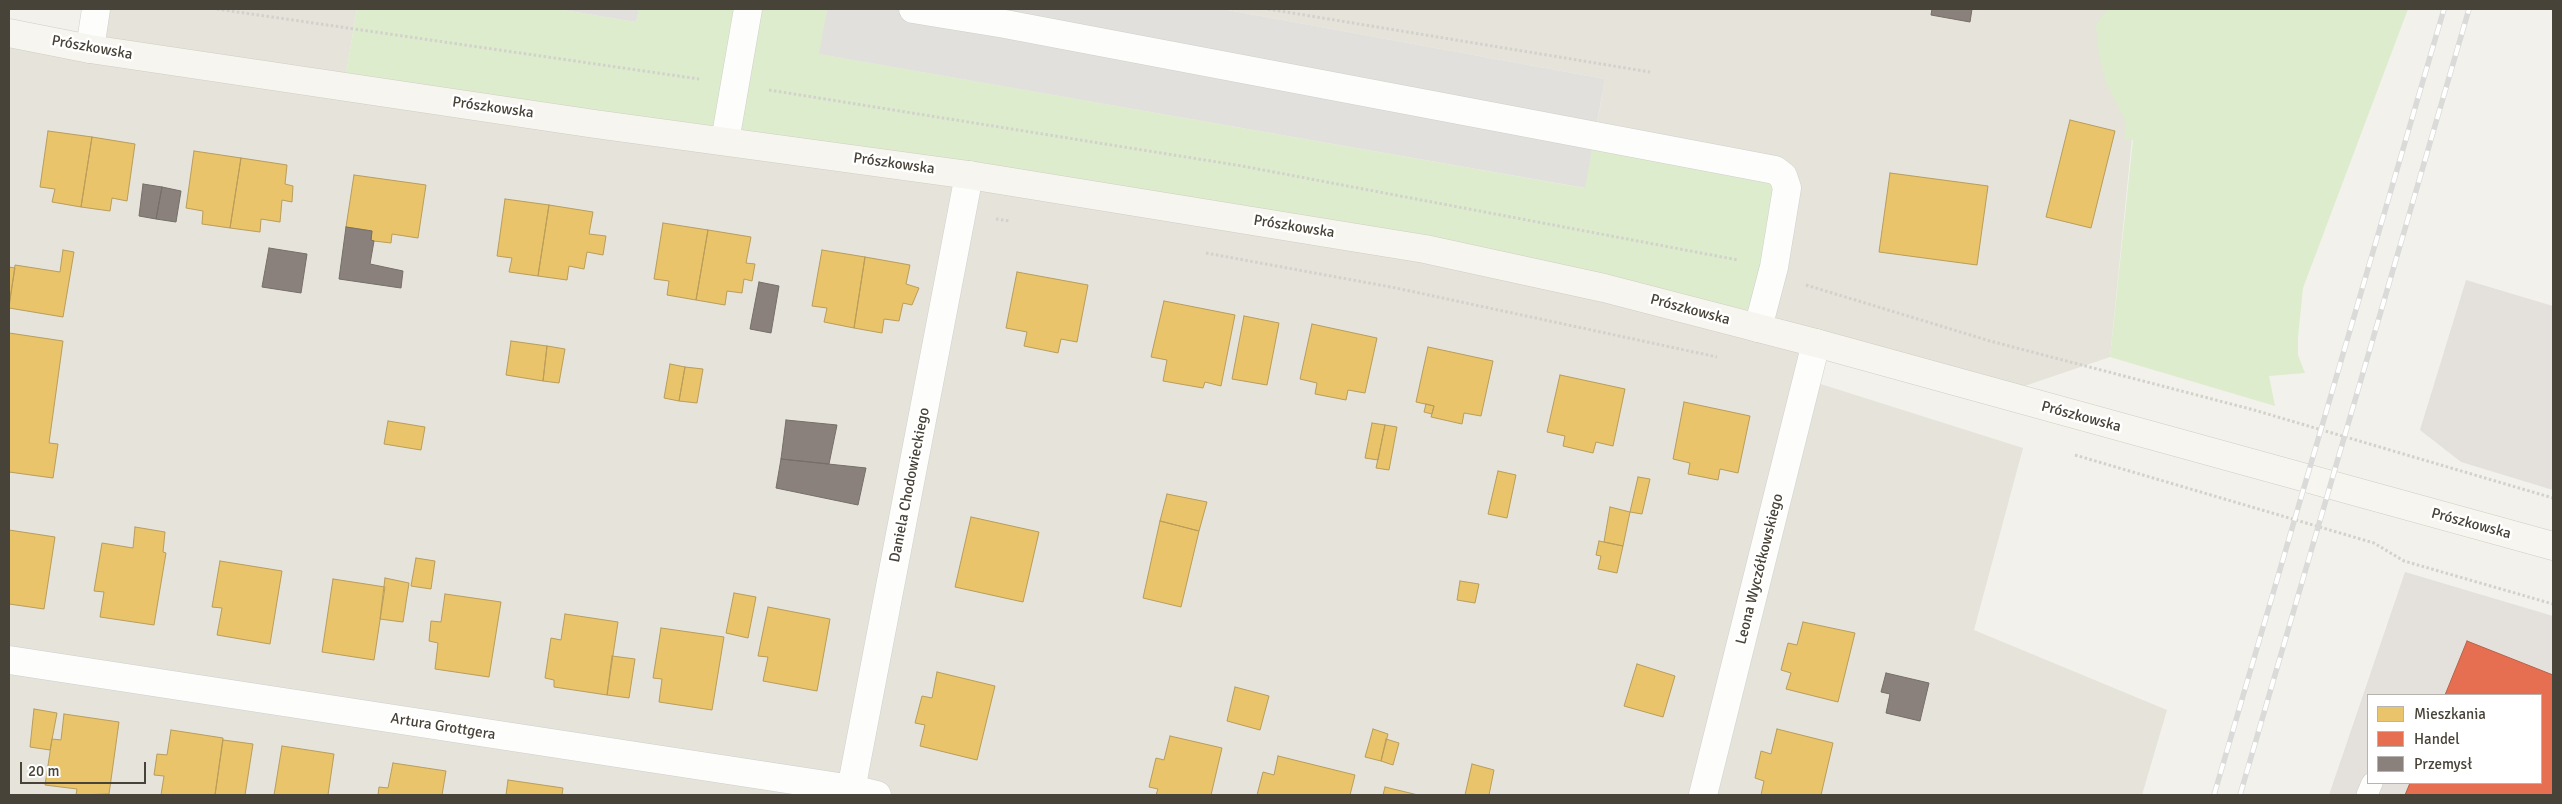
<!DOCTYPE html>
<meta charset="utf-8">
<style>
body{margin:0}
#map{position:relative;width:2562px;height:804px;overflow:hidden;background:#f2f1ec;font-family:Signika,sans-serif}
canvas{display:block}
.frame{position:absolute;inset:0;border:10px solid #484338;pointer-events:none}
.legend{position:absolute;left:2367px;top:694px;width:175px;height:90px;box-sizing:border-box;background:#fff;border:1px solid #b6b4af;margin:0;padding:6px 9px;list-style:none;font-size:15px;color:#484338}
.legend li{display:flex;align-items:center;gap:10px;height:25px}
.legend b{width:25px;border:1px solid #b6b4af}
.scale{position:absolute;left:20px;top:762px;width:126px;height:22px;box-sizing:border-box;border:2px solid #484338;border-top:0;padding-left:6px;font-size:15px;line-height:18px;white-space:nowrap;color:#484338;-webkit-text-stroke:4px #fff;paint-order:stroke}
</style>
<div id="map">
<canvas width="2562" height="804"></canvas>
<div class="frame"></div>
<ul class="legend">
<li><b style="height:14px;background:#e9c46a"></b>Mieszkania</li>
<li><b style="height:14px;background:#e76f51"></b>Handel</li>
<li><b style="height:14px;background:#8a817c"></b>Przemysł</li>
</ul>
<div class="scale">20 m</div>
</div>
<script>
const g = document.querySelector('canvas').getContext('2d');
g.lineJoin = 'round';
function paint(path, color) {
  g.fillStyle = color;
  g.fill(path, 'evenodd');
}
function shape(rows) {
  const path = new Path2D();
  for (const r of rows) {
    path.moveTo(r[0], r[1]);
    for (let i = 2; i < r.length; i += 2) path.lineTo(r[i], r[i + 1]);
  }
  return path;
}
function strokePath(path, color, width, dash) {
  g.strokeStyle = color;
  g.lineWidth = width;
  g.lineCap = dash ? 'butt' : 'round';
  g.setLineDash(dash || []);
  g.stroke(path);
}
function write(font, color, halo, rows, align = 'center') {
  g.font = font + ' Signika,sans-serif';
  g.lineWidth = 5;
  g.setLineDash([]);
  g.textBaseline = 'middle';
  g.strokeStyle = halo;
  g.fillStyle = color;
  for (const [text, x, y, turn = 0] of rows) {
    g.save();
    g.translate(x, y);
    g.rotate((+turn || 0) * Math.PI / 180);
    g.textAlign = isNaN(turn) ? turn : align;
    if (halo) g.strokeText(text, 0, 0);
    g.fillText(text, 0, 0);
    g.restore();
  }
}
paint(shape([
 [96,9,357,9,344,86,1604,288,1595,135,1605,79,1222,9,2145,9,2110,357,1998,395,1816,343,1808,380,2023,448,1974,630,2167,710,2142,795,9,795,9,33,90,49]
]), '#e5e3da');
paint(shape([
 [2466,280,2553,306,2553,490,2461,462,2420,430],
 [2405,572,2553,616,2553,795,2329,795],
 [2368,695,2541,695,2541,783,2368,783]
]), '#e4e1dc');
paint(shape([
 [357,9,557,9,636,22,639,9,827,9,820,54,1584,188,1595,135,1783,176,1758,328,1604,288,344,86],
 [2107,9,2408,9,2303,288,2298,337,2298,355,2305,373,2269,376,2275,406,2110,357,2133,140,2124,139,2126,122,2106,82,2099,54,2096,25]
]), '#ddeccd');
paint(shape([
 [557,9,639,9,636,22],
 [827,9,1222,9,1605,79,1585,188,819,54]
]), '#e1e0dc');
const homes = shape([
 [2070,120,2115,131,2091,228,2046,217,2070,120],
 [48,131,92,137,81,207,52,202,55,189,40,187,48,131],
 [92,137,135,144,127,201,112,198,110,211,81,207,92,137],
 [194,151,241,158,230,228,202,224,203,211,186,208,194,151],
 [241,158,287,165,285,184,293,186,292,202,282,200,280,222,261,219,260,232,230,228,241,158],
 [1890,173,1988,186,1977,265,1879,252,1890,173],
 [354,175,426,185,418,238,392,234,391,243,374,241,371,240,372,231,346,227,354,175],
 [505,199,549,205,538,276,509,272,512,258,497,256,505,199],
 [549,205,593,212,589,234,606,236,603,255,587,252,584,269,569,266,567,280,538,276,549,205],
 [663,223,708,230,696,300,667,295,669,281,654,279,663,223],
 [708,230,751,237,746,263,755,264,752,281,744,279,742,293,727,291,725,305,696,300,708,230],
 [63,250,74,252,63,317,9,308,15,265,60,272,63,250],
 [822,250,865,257,854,328,824,322,827,308,812,306,822,250],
 [865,257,910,265,906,284,919,288,912,305,903,303,899,321,884,319,882,333,854,328,865,257],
 [9,267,15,268,9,304,9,267],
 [1017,272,1088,285,1077,342,1061,339,1058,353,1024,346,1027,332,1006,328,1017,272],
 [1164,301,1235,315,1221,386,1205,382,1203,388,1163,381,1167,360,1151,357,1164,301],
 [1244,316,1279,323,1267,385,1232,379,1244,316],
 [1312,324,1377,338,1365,393,1348,390,1346,400,1315,394,1317,383,1300,379,1312,324],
 [9,333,63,341,49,443,58,444,53,478,9,472,9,333],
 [511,341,547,346,543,381,506,375,511,341],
 [547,346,565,349,559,383,543,381,547,346],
 [1428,347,1493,361,1481,416,1464,413,1462,424,1431,417,1434,406,1416,402,1428,347],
 [670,364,685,367,679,401,664,398,670,364],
 [685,367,703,369,697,403,679,401,685,367],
 [1560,375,1625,389,1613,446,1596,442,1593,453,1563,446,1565,436,1547,432,1560,375],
 [1684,402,1750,416,1738,473,1720,469,1718,480,1688,474,1690,463,1673,459,1684,402],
 [1426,404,1434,406,1432,414,1424,412,1426,404],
 [388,421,425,427,421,450,384,444,388,421],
 [1372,423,1385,425,1378,460,1365,458,1372,423],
 [1385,425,1397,427,1389,470,1376,468,1385,425],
 [1498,471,1516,475,1507,518,1488,514,1498,471],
 [1638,477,1650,479,1642,514,1630,512,1638,477],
 [1167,494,1207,502,1199,531,1160,521,1167,494],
 [1610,507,1630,512,1623,546,1604,542,1610,507],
 [971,517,1039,532,1023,602,955,587,971,517],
 [1160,521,1199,531,1181,607,1143,598,1160,521],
 [135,527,165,532,163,552,166,553,154,625,100,617,104,592,94,591,102,543,133,548,135,527],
 [9,530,55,537,44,609,9,604,9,530],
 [1599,541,1623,546,1617,573,1598,569,1601,556,1596,555,1599,541],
 [416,558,435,561,431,589,411,586,416,558],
 [220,561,282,571,270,644,217,635,222,608,212,607,220,561],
 [385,578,409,583,403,622,380,619,385,578],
 [333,579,385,587,374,660,322,652,333,579],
 [1460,581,1479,584,1475,603,1457,600,1460,581],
 [734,593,756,597,748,638,726,633,734,593],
 [445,594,501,602,489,677,435,669,438,643,429,641,431,621,441,622,445,594],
 [768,607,830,619,817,691,763,681,768,657,758,656,768,607],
 [565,614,618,622,607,695,554,687,554,680,545,678,551,638,561,640,565,614],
 [1803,622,1855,633,1838,702,1786,689,1791,673,1781,670,1788,643,1797,645,1803,622],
 [661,628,724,637,712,710,659,702,662,679,653,678,661,628],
 [612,656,635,659,629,698,607,695,612,656],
 [1637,664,1675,676,1663,717,1624,706,1637,664],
 [937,672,995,686,977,760,920,746,925,725,915,723,922,696,932,698,937,672],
 [1235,687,1269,696,1260,730,1227,721,1235,687],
 [34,709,57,713,50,750,30,747,34,709],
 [64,714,119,722,109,794,76,795,77,789,45,785,52,739,61,740,64,714],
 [1373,729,1388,734,1381,761,1365,757,1373,729],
 [1777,729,1833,743,1821,795,1761,795,1764,781,1755,778,1761,751,1771,754,1777,729],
 [171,730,223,738,215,795,161,795,164,776,154,775,157,754,167,755,171,730],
 [1170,736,1222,748,1211,795,1156,795,1158,789,1149,787,1156,758,1164,760,1170,736],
 [1386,739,1399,743,1393,765,1381,761,1386,739],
 [223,740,253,744,245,795,215,795,223,740],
 [282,746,334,754,328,795,274,795,282,746],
 [1278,756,1355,775,1350,795,1257,795,1263,772,1274,775,1278,756],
 [393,763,446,771,442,795,378,795,379,787,388,788,393,763],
 [1472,764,1494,770,1489,795,1465,795,1472,764],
 [508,780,563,788,562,795,506,795,508,780],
 [1385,787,1418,795,1383,795,1385,787]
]);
paint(homes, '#e9c46a');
strokePath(homes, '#b99d5b', 1);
const shops = shape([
 [2467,641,2553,675,2553,795,2405,795,2410,783,2541,783,2541,695,2445,695,2467,641]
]);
paint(shops, '#e76f51');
strokePath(shops, '#b7624a', 1);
const industry = shape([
 [1932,9,1972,9,1970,22,1931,15,1932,9],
 [143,184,162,187,156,219,139,216,143,184],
 [162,187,181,191,176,222,156,219,162,187],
 [346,227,372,231,371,240,374,241,370,264,403,271,401,288,339,279,346,227],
 [269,248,307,254,301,293,262,287,269,248],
 [759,282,779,286,771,333,750,329,759,282],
 [786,420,837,425,829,464,781,459,786,420],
 [781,459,866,468,858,505,776,488,781,459],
 [1886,673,1929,683,1920,721,1886,713,1890,694,1881,692,1886,673]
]);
paint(industry, '#8a817c');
strokePath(industry, '#766e68', 1);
const service = shape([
 [2367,795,2372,783]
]);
const minor = shape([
 [913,9,1005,24,1775,170,1783,176,1787,188,1774,267,1758,328],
 [90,49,96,9],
 [725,141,748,9],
 [9,660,852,789,877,795],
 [850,795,969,175],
 [1703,795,1816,343]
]);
const secondary = shape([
 [9,33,90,49,595,124,969,175,1425,249,1604,288,1816,343,2553,546]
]);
strokePath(service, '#d0cfca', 22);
strokePath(minor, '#d0cfca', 29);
strokePath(secondary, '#d0cec3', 29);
strokePath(shape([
 [217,9,699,79],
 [1268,9,1650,72],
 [769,90,1242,166,1738,260],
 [996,219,1010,221],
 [1206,253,1396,288,1717,357],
 [1806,285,1990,341,2254,410,2553,498],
 [2075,455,2374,543,2404,561,2553,604]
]), '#d2d1cb', 3, [2.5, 2.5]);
strokePath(service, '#fdfdfc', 21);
strokePath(minor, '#fdfdfc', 28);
strokePath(secondary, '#f7f5ef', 28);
const rail = shape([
 [2214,795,2444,9],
 [2240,795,2469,9]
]);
strokePath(rail, '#dadad9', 5.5);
strokePath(rail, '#fff', 4, [11]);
write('15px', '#484338', '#fff', [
 ["Prószkowska",92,48,10],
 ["Prószkowska",493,108,8],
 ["Prószkowska",894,164,8],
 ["Prószkowska",1294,227,9],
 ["Prószkowska",1690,310,15],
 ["Prószkowska",2081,417,15],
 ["Daniela Chodowieckiego",910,485,-79],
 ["Prószkowska",2471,524,15],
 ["Leona Wyczółkowskiego",1760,569,-76],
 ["Artura Grottgera",443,727,9]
]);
</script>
